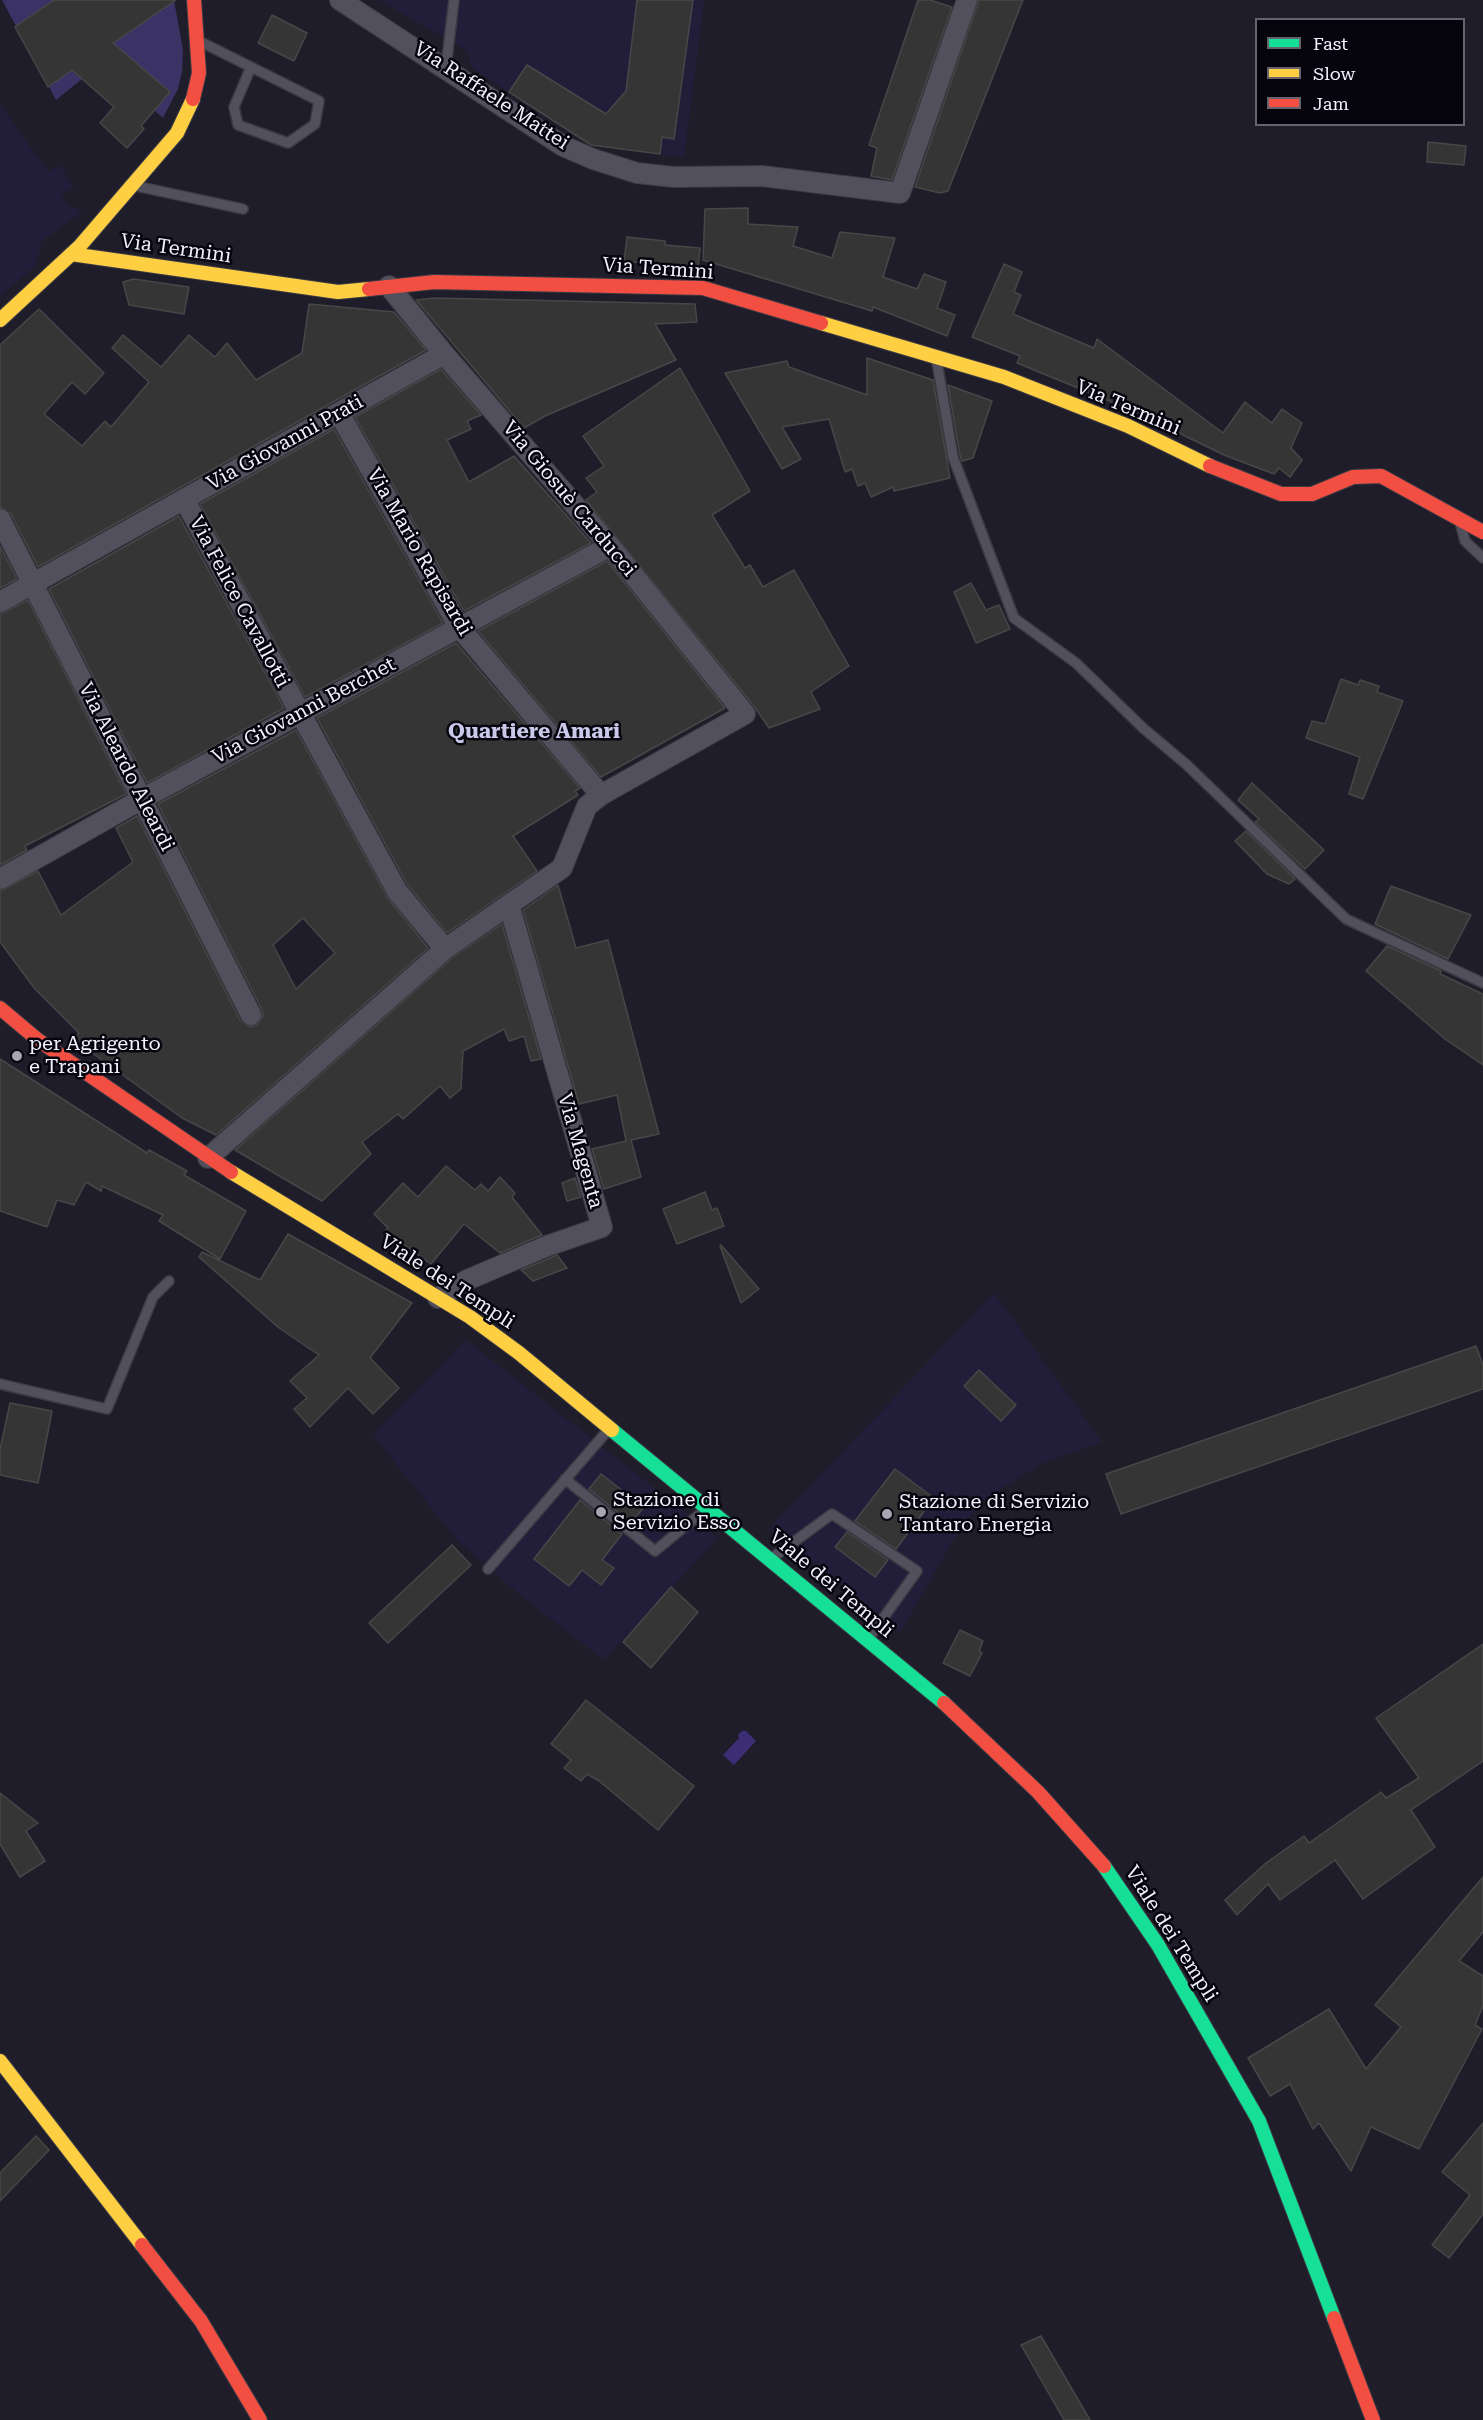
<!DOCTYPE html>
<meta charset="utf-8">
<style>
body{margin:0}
#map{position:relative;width:1483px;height:2420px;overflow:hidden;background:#1e1d29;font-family:"Roboto Serif",serif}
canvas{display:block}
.legend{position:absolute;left:1255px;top:18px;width:210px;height:108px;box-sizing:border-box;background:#06050e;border:2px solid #64636e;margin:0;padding:8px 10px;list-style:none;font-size:18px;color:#f1f0fe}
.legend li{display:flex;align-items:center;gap:12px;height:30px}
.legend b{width:30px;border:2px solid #64636e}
</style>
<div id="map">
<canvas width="1483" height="2420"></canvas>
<ul class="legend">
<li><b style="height:8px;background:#16e098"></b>Fast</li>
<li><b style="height:8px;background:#ffcf43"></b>Slow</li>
<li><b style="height:8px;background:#f24e42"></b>Jam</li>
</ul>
</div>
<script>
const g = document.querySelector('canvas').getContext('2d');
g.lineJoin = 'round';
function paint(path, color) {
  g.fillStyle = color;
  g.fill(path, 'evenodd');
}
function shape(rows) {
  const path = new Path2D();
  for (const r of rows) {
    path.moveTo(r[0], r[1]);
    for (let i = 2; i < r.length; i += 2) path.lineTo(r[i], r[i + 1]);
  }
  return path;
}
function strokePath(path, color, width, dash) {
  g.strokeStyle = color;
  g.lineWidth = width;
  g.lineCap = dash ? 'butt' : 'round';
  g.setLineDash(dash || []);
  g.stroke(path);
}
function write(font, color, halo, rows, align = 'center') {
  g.font = font + ' "Roboto Serif",serif';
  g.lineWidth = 5;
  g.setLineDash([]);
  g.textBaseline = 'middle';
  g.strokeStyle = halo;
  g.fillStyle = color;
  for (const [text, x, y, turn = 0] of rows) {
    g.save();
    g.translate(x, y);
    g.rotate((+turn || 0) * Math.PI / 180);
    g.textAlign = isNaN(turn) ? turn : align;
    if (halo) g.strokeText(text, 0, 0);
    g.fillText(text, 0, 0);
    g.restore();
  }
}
paint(shape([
 [379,0,704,0,684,157,591,145,473,69,466,50],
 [0,104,48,172,60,165,74,187,61,194,69,206,83,211,42,241,36,265,0,297],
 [994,1293,1102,1442,1043,1463,980,1502,950,1545,900,1633,770,1528],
 [466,1340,718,1538,604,1660,518,1593,457,1540,373,1435]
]), '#221e3a');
paint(shape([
 [2,0,174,0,183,50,182,72,178,89,163,118,98,61,82,79,56,100]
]), '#3b3266');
paint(shape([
 [742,1731,746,1731,756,1741,734,1765,723,1755,739,1738,738,1735]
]), '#3d2d75');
const building = shape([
 [54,0,176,0,113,43,170,92,141,126,144,129,127,148,100,123,114,107,72,70,48,87,15,27,54,0],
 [637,0,693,0,674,139,662,137,660,154,591,145,509,92,527,65,606,114,626,91,637,0],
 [918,0,930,0,952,7,892,180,871,176,877,148,869,145,918,0],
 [979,0,1023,0,948,191,940,193,915,187,979,0],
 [272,15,307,33,294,61,258,43,272,15],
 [1428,142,1466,146,1464,165,1427,162,1428,142],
 [748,208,748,224,798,227,793,246,832,258,840,232,895,238,883,277,917,289,924,274,946,282,937,308,955,315,947,336,873,307,872,311,703,260,705,209,748,208],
 [627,237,665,241,665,245,700,248,698,269,624,261,627,237],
 [1004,264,1022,272,1014,292,1021,295,1013,314,1094,348,1097,339,1223,433,1245,402,1272,423,1282,409,1302,423,1291,448,1302,460,1290,477,1279,468,1274,474,1224,455,1134,411,1017,363,1020,356,972,337,1004,264],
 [134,279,189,287,184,314,129,305,123,282,134,279],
 [435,298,695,304,697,322,655,324,676,360,545,416,524,428,416,300,435,298],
 [309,304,394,312,426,350,38,567,11,514,0,507,0,345,39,309,104,373,85,394,72,382,44,414,82,446,105,421,111,427,149,382,112,348,123,335,161,367,189,335,215,357,227,343,256,380,302,353,309,304],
 [867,358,933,380,950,478,894,491,893,487,871,497,865,483,858,486,852,469,845,472,829,419,782,427,801,459,782,469,725,373,787,361,789,367,867,395,867,358],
 [680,368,750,491,712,515,745,568,750,565,763,587,794,570,849,666,811,692,820,709,769,728,754,706,586,500,597,492,586,478,604,466,583,436,680,368],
 [441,369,481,415,467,421,471,429,447,440,469,482,514,456,591,543,464,611,355,417,441,369],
 [948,385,992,401,973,458,962,461,960,455,948,385],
 [334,429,443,623,305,697,200,504,334,429],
 [179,516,284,708,147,783,49,589,179,516],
 [0,546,17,579,0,588,0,546],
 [607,561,725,708,601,777,478,631,607,561],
 [971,583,986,610,999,605,1010,629,976,643,954,592,971,583],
 [28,600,126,794,25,846,27,850,0,865,0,614,28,600],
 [456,643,580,788,575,791,578,795,513,836,537,871,447,933,407,884,317,718,456,643],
 [1341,679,1358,685,1360,680,1379,686,1377,692,1403,701,1363,799,1349,794,1360,757,1306,738,1312,721,1325,724,1341,679],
 [296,730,387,897,428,948,216,1135,182,1118,73,1039,79,1033,35,989,0,942,0,891,38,871,61,915,133,862,116,828,137,816,240,1020,250,1027,257,1025,263,1016,262,1010,158,804,296,730],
 [303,918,335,953,296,989,273,945,303,918],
 [1252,783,1324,850,1305,869,1255,822,1259,819,1238,800,1252,783],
 [1246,831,1295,879,1289,884,1267,874,1235,841,1246,831],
 [558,885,576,948,608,940,659,1134,631,1140,641,1177,604,1189,592,1149,626,1141,617,1095,579,1104,523,910,558,885],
 [1391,886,1471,915,1448,959,1375,924,1391,886],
 [502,924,541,1059,531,1061,524,1036,509,1041,504,1029,463,1051,461,1089,450,1098,440,1086,403,1119,398,1114,362,1142,371,1154,322,1201,235,1150,452,958,502,924],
 [1387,946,1441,971,1440,974,1483,994,1483,1065,1445,1039,1366,971,1387,946],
 [0,1059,147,1153,149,1150,187,1171,184,1175,246,1211,220,1259,159,1221,163,1215,102,1186,101,1191,86,1182,74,1205,57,1200,47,1227,0,1211,0,1059],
 [446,1166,475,1190,481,1184,488,1191,500,1177,515,1193,512,1197,542,1235,500,1253,464,1224,431,1264,385,1231,388,1228,374,1214,403,1183,418,1197,446,1166],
 [575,1178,581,1197,567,1201,562,1183,575,1178],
 [705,1192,712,1210,717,1208,724,1226,677,1244,663,1209,705,1192],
 [288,1234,412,1303,370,1358,399,1388,373,1414,348,1388,310,1427,294,1409,307,1398,290,1381,319,1355,279,1328,199,1257,202,1252,260,1280,288,1234],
 [721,1245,759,1289,741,1303,720,1246,721,1245],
 [557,1255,567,1268,533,1281,521,1270,557,1255],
 [1476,1346,1483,1365,1483,1389,1121,1514,1106,1474,1476,1346],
 [979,1370,1016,1405,1001,1421,964,1386,979,1370],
 [10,1403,52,1411,38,1483,0,1475,0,1449,10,1403],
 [895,1469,934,1498,896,1549,855,1521,895,1469],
 [601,1474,644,1507,631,1523,589,1489,601,1474],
 [580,1500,622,1534,602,1560,614,1568,601,1585,582,1570,569,1586,534,1559,580,1500],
 [847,1532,888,1560,875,1577,835,1547,847,1532],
 [452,1545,471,1565,388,1643,369,1623,452,1545],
 [671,1587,698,1612,651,1668,623,1642,671,1587],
 [960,1630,983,1641,979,1651,982,1653,970,1676,943,1663,960,1630],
 [1483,1644,1483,1761,1411,1810,1435,1847,1363,1899,1335,1860,1280,1900,1268,1884,1237,1915,1225,1900,1266,1863,1304,1836,1309,1843,1381,1792,1386,1798,1419,1778,1376,1718,1483,1644],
 [586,1700,694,1786,658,1830,599,1781,587,1774,581,1781,564,1768,571,1760,551,1744,586,1700],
 [0,1793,38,1823,26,1831,45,1861,20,1877,0,1844,0,1793],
 [1483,1877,1483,1932,1459,1961,1483,1976,1483,2006,1475,2025,1482,2029,1419,2149,1371,2127,1351,2171,1319,2123,1313,2129,1290,2084,1270,2096,1248,2058,1329,2009,1366,2069,1401,2027,1375,2005,1483,1877],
 [1483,2123,1483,2214,1449,2258,1432,2245,1470,2195,1442,2172,1483,2123],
 [36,2136,49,2150,0,2201,0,2173,36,2136],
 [1041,2336,1090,2420,1064,2420,1021,2345,1041,2336]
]);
paint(building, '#363536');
strokePath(building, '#484747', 1.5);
const lane = shape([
 [201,42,319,101,315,124,288,143,238,125,234,107,251,67],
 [446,67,454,0],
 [136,186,243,209],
 [937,362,953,457,1014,618,1076,663,1143,728,1187,765,1346,919,1483,983],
 [1461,526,1465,541,1483,558],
 [0,1384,107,1409,153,1297,169,1281],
 [565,1479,655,1551,706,1509],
 [772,1558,832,1514,917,1571,869,1638],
 [488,1569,609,1429]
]);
const street = shape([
 [340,0,563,146,593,159,637,173,674,177,762,176,900,193,967,0],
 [339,413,459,627,601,795],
 [184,499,397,891,445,949],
 [0,519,251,1015],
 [0,602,444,354],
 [0,879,142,799,610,546],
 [208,1158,445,949,562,868,587,806,601,795,745,714,610,546,444,354,389,286],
 [438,1298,467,1280,547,1246,602,1227,509,905]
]);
const fast = shape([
 [612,1430,944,1703],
 [1104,1866,1158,1945,1259,2121,1334,2318]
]);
const slow = shape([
 [71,254,338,292,369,289],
 [0,320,79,247,177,133,193,99],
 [821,323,1004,377,1128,426,1210,466],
 [231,1172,470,1317,519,1353,612,1430],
 [0,2061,142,2245]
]);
const jam = shape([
 [193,99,199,73,194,0],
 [369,289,434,282,703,288,821,323],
 [1210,466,1281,494,1312,494,1353,477,1381,476,1483,532],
 [0,1008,38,1040,231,1172],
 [944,1703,1038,1792,1104,1866],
 [142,2245,201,2321,260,2420],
 [1334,2318,1373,2420]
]);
strokePath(lane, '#3c3b44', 12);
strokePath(street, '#3c3b44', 22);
strokePath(fast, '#3c3b44', 16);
strokePath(slow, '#3c3b44', 16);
strokePath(jam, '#3c3b44', 16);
strokePath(lane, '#51505c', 9);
strokePath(street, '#51505c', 20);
strokePath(fast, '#16e098', 14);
strokePath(slow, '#ffcf43', 14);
strokePath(jam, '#f24e42', 14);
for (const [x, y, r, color] of [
 [17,1056,6,"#a7a6b3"],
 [601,1512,6,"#a7a6b3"],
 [887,1514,6,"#a7a6b3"]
]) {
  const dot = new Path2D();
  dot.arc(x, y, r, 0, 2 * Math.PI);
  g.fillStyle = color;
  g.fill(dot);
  strokePath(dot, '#06050e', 2);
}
write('20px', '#f1f0fe', '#06050e', [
 ["Via Raffaele Mattei",491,96,33],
 ["Via Termini",176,249,8],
 ["Via Termini",658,269,4],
 ["Via Termini",1128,408,23],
 ["Via Giovanni Prati",285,443,-29],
 ["Via Giosuè Carducci",569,499,50],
 ["Via Mario Rapisardi",419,552,60],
 ["Via Felice Cavallotti",239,602,62],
 ["Via Giovanni Berchet",304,711,-28],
 ["Via Aleardo Aleardi",126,767,63],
 ["Via Magenta",580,1151,74],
 ["Viale dei Templi",447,1282,33],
 ["Viale dei Templi",831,1584,40],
 ["Viale dei Templi",1171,1934,58]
]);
write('20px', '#f1f0fe', '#06050e', [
 ["per Agrigento",29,1044],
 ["e Trapani",29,1067],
 ["Stazione di",613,1500],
 ["Servizio Esso",613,1523],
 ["Stazione di Servizio",899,1502],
 ["Tantaro Energia",899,1525]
], 'left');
write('bold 21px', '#cbc9ea', '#06050e', [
 ["Quartiere Amari",534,732]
]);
</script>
